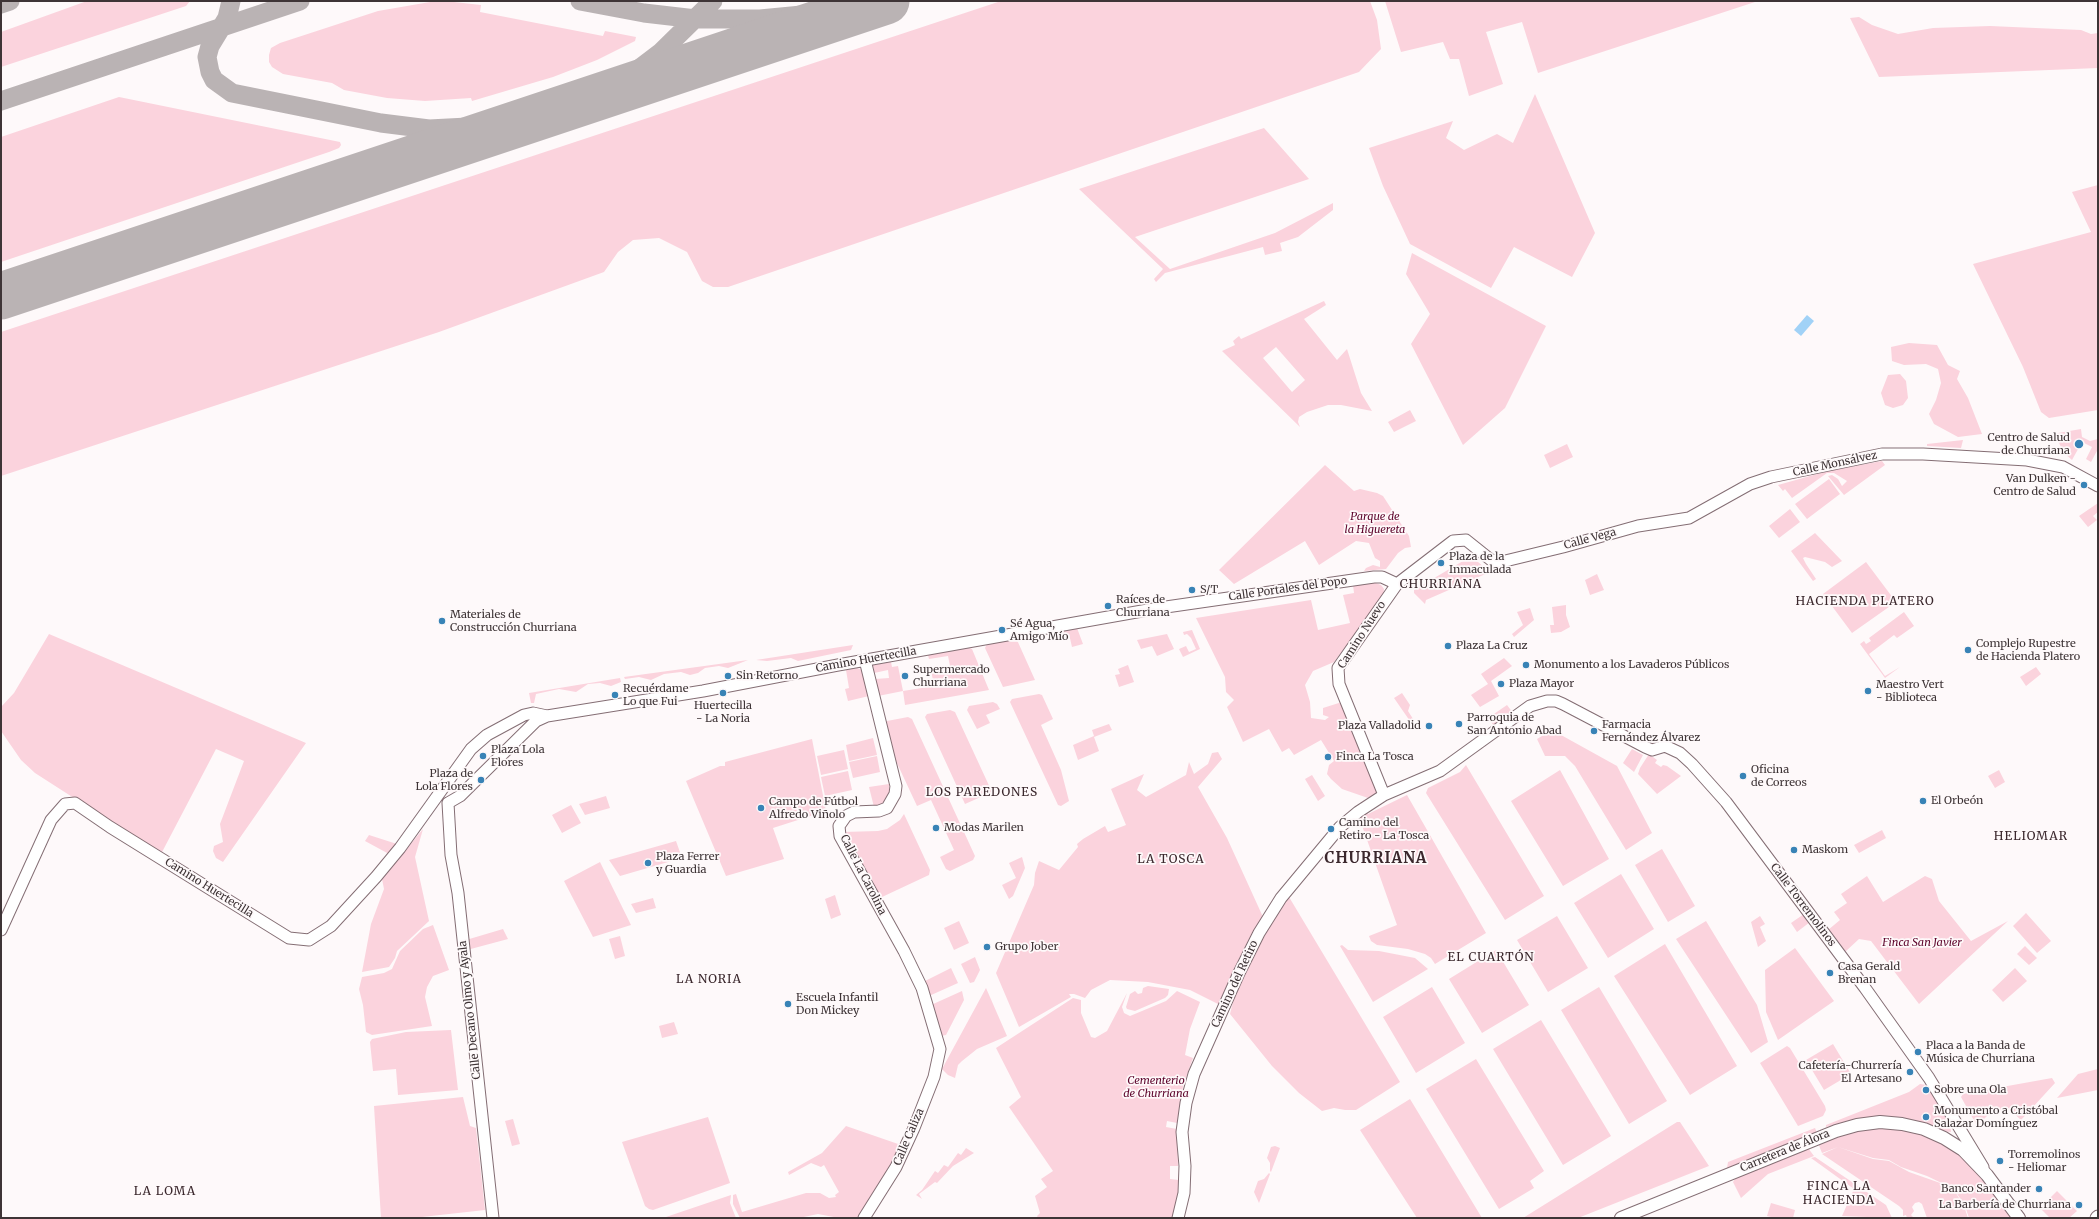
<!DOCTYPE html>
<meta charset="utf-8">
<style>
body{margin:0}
#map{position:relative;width:2099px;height:1219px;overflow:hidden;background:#fef9fa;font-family:Merriweather,serif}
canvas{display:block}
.frame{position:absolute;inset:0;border:2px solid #3e3436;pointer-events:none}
</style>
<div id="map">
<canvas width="2099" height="1219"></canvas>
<div class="frame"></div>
</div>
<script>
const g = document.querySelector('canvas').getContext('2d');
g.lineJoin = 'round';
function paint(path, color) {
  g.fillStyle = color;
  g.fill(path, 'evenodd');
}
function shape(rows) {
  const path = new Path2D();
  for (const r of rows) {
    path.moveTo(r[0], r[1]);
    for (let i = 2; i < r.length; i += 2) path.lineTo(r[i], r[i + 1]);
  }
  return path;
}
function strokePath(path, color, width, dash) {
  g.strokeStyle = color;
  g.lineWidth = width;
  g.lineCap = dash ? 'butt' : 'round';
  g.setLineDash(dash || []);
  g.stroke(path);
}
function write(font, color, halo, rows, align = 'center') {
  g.font = font + ' Merriweather,serif';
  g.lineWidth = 3.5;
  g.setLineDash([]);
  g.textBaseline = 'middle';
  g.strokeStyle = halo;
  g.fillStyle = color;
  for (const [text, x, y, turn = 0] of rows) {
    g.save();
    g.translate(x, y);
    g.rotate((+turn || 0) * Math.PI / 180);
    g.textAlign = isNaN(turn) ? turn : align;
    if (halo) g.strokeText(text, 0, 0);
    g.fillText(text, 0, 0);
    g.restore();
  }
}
paint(shape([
 [87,1,190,1,186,6,1,67,1,32],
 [1001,1,1370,1,1377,20,1381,49,1359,72,728,287,713,287,702,281,687,252,659,238,633,240,618,252,604,272,439,332,1,476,1,332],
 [1385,1,1758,1,1538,73,1522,22,1486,32,1503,84,1469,96,1459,59,1450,59,1443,42,1401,52],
 [430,2,454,2,481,5,480,12,603,36,605,31,636,37,635,41,597,60,553,77,472,101,471,98,425,101,387,98,344,90,332,83,283,74,272,67,269,62,269,55,271,48,280,43,378,11],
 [1859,17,1872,25,1898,34,1933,28,1990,26,2081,30,2091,34,2098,33,2098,68,1879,77,1850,18],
 [1535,94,1595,233,1572,277,1514,247,1491,288,1410,244,1383,186,1369,148,1453,121,1446,138,1464,150,1497,134,1513,143],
 [119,97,340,142,341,145,339,148,329,152,1,262,1,137],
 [1264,128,1309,179,1135,237,1170,269,1275,233,1333,203,1333,210,1298,237,1280,243,1282,251,1265,255,1263,247,1165,273,1156,282,1154,279,1163,269,1079,189],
 [2098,185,2098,410,2049,418,2041,412,2023,367,1973,264,2091,232,2072,192],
 [1412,253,1546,326,1505,408,1463,445,1411,344,1430,314,1406,274],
 [1324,301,1326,305,1304,319,1337,360,1347,349,1361,393,1372,411,1341,405,1328,405,1307,412,1299,417,1298,422,1300,427,1222,351,1235,345,1233,341,1239,336,1241,339],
 [1276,347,1305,380,1292,392,1263,358],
 [1909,343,1937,345,1948,365,1960,371,1957,379,1968,398,1982,434,1958,437,1934,424,1929,414,1936,400,1941,383,1938,369,1926,364,1904,365,1892,361,1891,347],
 [1900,374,1906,381,1908,398,1903,405,1893,408,1885,405,1881,393,1888,375],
 [1410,410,1416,421,1394,432,1388,422],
 [2081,429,2082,437,2090,441,2098,439,2098,449,2091,462,2086,459,2092,447,2082,442,2072,460,2064,453,2055,435,2058,433],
 [1963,440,1961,448,1927,446,1927,444],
 [1567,444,1573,457,1550,468,1544,455],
 [1882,461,1885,465,1844,495,1828,476,1832,475,1838,479,1842,486,1847,481,1834,473,1827,473,1792,498,1785,489,1783,491,1778,485,1828,471],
 [1325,465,1354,491,1360,489,1377,493,1383,496,1409,536,1411,547,1405,548,1398,553,1386,569,1364,571,1366,568,1373,565,1380,567,1380,561,1375,558,1369,543,1356,541,1319,565,1305,541,1234,584,1219,570],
 [1829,479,1840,494,1807,519,1795,504],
 [2098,503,2098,512,2093,516,2097,520,2088,527,2079,516],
 [1790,509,1800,522,1779,538,1769,526],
 [1815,533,1842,561,1832,567,1825,562,1805,557,1803,558,1806,564,1816,579,1813,581,1791,551],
 [1468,558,1478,562,1490,572,1426,600,1425,604,1414,593,1414,590],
 [1866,562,1896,602,1852,633,1823,594],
 [1597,574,1604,590,1590,595,1585,580],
 [1373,582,1381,585,1384,589,1383,597,1334,662,1313,671,1305,685,1310,702,1311,718,1325,720,1329,717,1323,715,1323,708,1342,702,1377,790,1376,793,1368,798,1342,789,1331,779,1327,774,1329,765,1334,761,1321,740,1294,755,1289,748,1282,752,1269,729,1243,742,1227,707,1234,700,1226,692,1225,677,1196,618,1311,600,1318,630,1350,623,1343,595,1354,593,1353,585],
 [1566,605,1566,615,1570,627,1561,632,1551,633,1550,625,1554,625,1552,607],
 [1530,608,1534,620,1514,637,1512,634,1523,625,1517,612],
 [1904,612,1914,626,1897,638,1894,635,1869,654,1885,676,1900,667,1885,678,1860,644,1864,641,1866,644,1871,641,1869,638],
 [1077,628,1083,644,1072,647,1069,634,1055,636,1054,632],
 [1192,630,1200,649,1183,657,1179,649,1186,646,1189,652,1196,649,1191,638,1187,634,1184,635,1183,632],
 [49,634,306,743,223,862,216,858,213,851,214,846,223,842,220,824,244,761,216,749,161,854,35,773,21,760,1,731,1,707,14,693],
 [1167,634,1174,649,1157,656,1152,646,1141,649,1137,640],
 [1014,639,1017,640,1035,680,1003,687,985,648,987,644],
 [853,645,851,650,798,661,791,658,767,661,756,660],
 [969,648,972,649,989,690,905,705,903,691,878,696,875,679,889,678,888,670,874,673,873,665,891,662,892,667,898,666,903,691,934,686,931,670,950,666,948,656,929,659,928,655],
 [1504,658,1512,666,1491,681,1499,696,1480,707,1471,695,1488,684,1481,674],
 [748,660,728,668,719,666,705,668,698,673,690,675,681,672,664,674,651,680,639,677,625,679,624,677],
 [1128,665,1134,682,1119,687,1115,675,1120,674,1118,669],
 [2036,667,2041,674,2026,686,2020,677],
 [857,668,862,670,869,696,848,701,845,689,849,688,846,670],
 [620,678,621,682,611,686,600,683,588,684,576,692,559,689,536,694,534,703,531,703,529,693],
 [1402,693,1410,705,1408,711,1415,722,1412,724,1394,698],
 [1039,694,1042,695,1053,719,1041,725,1061,770,1069,801,1061,806,1058,805,1010,702,1012,699],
 [993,702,997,704,1000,709,986,715,990,723,977,729,967,710,969,706],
 [1507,705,1513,713,1494,726,1488,718],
 [950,710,955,712,992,792,965,804,925,717,927,714],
 [908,717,912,719,975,856,973,860,950,871,946,869,940,857,954,850,931,800,917,806,889,746,885,725,887,721],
 [1109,724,1112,730,1094,737,1099,751,1078,760,1073,745,1094,736,1092,730],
 [1552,730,1617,766,1652,833,1626,850,1575,766,1565,756,1545,756,1537,739],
 [873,738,877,755,849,761,846,745],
 [812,739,826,811,773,828,784,859,726,876,686,781,720,766,725,766,725,762],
 [1632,749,1643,755,1634,772,1623,763],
 [844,750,848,769,821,775,817,756],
 [1218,752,1222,759,1198,787,1227,838,1263,917,1240,957,1220,1005,1190,990,1148,982,1110,980,1091,990,1085,998,1074,994,1069,994,1071,997,1019,1027,996,973,1034,885,1035,873,1039,861,1059,870,1078,847,1077,844,1083,839,1105,826,1108,832,1126,825,1111,789,1144,774,1137,790,1146,797,1186,775,1189,762,1194,774,1208,764,1212,753],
 [1649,754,1657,760,1655,763,1661,767,1663,765,1667,766,1681,776,1657,794,1638,774,1640,768],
 [877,756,880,772,853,778,849,762],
 [1466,765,1544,896,1505,920,1426,793,1428,788,1460,772],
 [1560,770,1609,859,1563,886,1511,801],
 [1999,770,2005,782,1995,788,1988,776],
 [848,771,852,790,825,796,821,777],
 [1312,775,1325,796,1318,801,1305,779],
 [889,784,890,794,885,804,874,807,869,787],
 [1407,795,1486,933,1435,964,1431,958,1425,954,1408,949,1377,945,1371,941,1369,936,1397,925,1359,817,1367,812,1368,814],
 [606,796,610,808,585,815,579,804],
 [571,805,581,823,562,833,552,815],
 [904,814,930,870,929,875,882,897,878,895,872,885,874,884,871,877,868,878,843,832,878,831,887,829,900,820],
 [423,829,415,857,429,921,397,951,395,958,389,967,362,972,371,924,384,889,382,879],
 [1882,830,1886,838,1859,853,1854,845],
 [369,835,397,844,389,854,365,841],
 [676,841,682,858,620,876,609,860],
 [1662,849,1695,906,1668,922,1635,865],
 [1022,857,1025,868,1013,896,1009,899,1002,885,1016,878,1009,863],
 [600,862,631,925,593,937,564,881],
 [1621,874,1654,929,1608,958,1574,903],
 [1867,876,1883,902,1925,876,1932,879,1939,901,1971,941,2008,921,1919,1004,1871,941,1859,939,1845,952,1828,930,1840,920,1834,912,1847,903,1841,894],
 [835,895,841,915,831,919,825,899],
 [1289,897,1400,1082,1356,1110,1345,1110,1334,1108,1322,1111,1299,1093,1272,1066,1230,1014,1236,990,1262,937],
 [653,898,656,908,636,913,631,904],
 [2026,913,2051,941,2037,953,2013,926],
 [1804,914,1810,922,1797,932,1791,923],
 [1557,916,1588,968,1548,992,1517,940],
 [1760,916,1765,924,1760,927,1766,941,1758,947,1751,922],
 [959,921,969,943,954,950,944,928],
 [1706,921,1757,1005,1768,1042,1751,1053,1676,939],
 [433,925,449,970,433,976,427,987,425,997,432,1026,372,1035,366,1032,363,1005,359,989,362,977,384,973,392,969,400,951,423,929],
 [503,929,508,939,467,950,466,940],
 [620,936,625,956,615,959,609,939],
 [1665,944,1737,1066,1690,1095,1614,976],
 [1342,945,1348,950,1379,951,1415,958,1428,969,1373,1002,1340,946],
 [2025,946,2037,958,2029,965,2017,954],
 [1795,948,1834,1001,1778,1040,1766,1012,1765,970],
 [1496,950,1529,1005,1482,1033,1449,979],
 [975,957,980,970,974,982,970,983,961,964],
 [951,968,958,983,929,996,923,982],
 [2015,968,2027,981,2003,1002,1992,990],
 [1148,986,1169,989,1168,995,1165,998,1135,1011,1127,1009,1126,1007,1130,994,1135,991,1138,994,1142,993,1143,988],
 [1432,987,1465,1043,1416,1073,1383,1017],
 [1599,987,1667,1101,1629,1124,1561,1010],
 [986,988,1007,1036,977,1049,962,1061,958,1065,955,1078,948,1075,942,1069],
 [962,991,964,1000,946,1035,941,1036,931,1005],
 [1177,991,1200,1002,1190,1029,1185,1055,1193,1058,1183,1086,1177,1123,1167,1121,1166,1127,1177,1129,1178,1166,1170,1166,1170,1179,1179,1180,1178,1201,1174,1216,1171,1218,1038,1218,1037,1216,1040,1213,1035,1196,1047,1187,1041,1179,1053,1171,1009,1107,1021,1097,996,1048,1073,998,1081,1000,1081,1013,1091,1037,1095,1038,1107,1031,1127,993,1122,1007,1124,1013,1130,1016,1166,1001],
 [1541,1020,1611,1136,1563,1165,1493,1049],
 [674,1022,678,1034,662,1038,659,1026],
 [451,1030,458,1090,398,1095,396,1069,373,1071,370,1042,372,1039,406,1032],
 [1833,1044,1851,1074,1824,1090,1806,1060],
 [1787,1046,1790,1048,1825,1106,1826,1110,1823,1116,1798,1126,1760,1063],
 [1476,1059,1544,1171,1530,1181,1534,1188,1499,1209,1426,1089],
 [2098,1069,2098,1090,2057,1098,2078,1074],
 [2052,1078,2055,1083,2021,1120,2007,1107,2004,1107,1998,1113,1994,1109,1977,1126,1961,1097,1963,1094],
 [1920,1084,1927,1085,1950,1123,1951,1132,1847,1122,1826,1127,1826,1125,1909,1092],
 [463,1097,470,1126,476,1128,485,1210,413,1218,381,1218,374,1106],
 [1410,1099,1482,1218,1417,1218,1360,1130],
 [708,1117,730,1183,653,1210,649,1209,645,1206,622,1142],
 [513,1119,520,1144,512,1146,505,1121],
 [1677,1122,1680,1122,1709,1166,1578,1218,1523,1218],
 [846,1126,901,1145,889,1170,859,1218,839,1218,818,1214,799,1218,740,1218,733,1204,733,1195,736,1194,742,1212,806,1193,820,1193,829,1198,836,1197,835,1195,839,1192,824,1165,821,1167,811,1163,789,1175,788,1172,822,1153],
 [1815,1128,1817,1133,1730,1169,1727,1168,1728,1162],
 [1869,1128,1898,1128,1929,1136,1951,1148,1972,1167,2012,1218,1969,1218,1965,1206,1954,1189,1927,1176,1901,1167,1889,1160,1873,1158,1838,1147,1822,1153,1818,1143,1844,1134],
 [1275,1146,1280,1148,1271,1172,1270,1171,1270,1163,1267,1158,1271,1147],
 [1838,1147,1873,1159,1889,1161,1909,1172,1943,1184,1954,1190,1964,1206,1968,1218,1927,1218,1922,1204,1919,1202,1915,1203,1912,1207,1914,1211,1911,1215,1914,1218,1907,1218,1906,1215,1903,1216,1903,1210,1899,1206,1822,1154],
 [966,1148,974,1153,953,1166,937,1183,935,1182,919,1194,922,1199,916,1195,922,1190,935,1171,938,1173,944,1165,948,1167,958,1153,961,1155],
 [1808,1148,1814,1156,1768,1174,1741,1198,1733,1182,1737,1176],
 [1815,1157,1886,1205,1892,1218,1842,1216,1854,1189,1811,1158],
 [1269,1173,1270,1174,1259,1203,1254,1192,1258,1181,1264,1179],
 [2057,1191,2077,1211,2069,1218,2050,1218,2040,1208],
 [731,1195,730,1203,736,1218,663,1218],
 [1771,1203,1795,1210,1793,1218,1775,1218,1767,1216]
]), '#fbd3dd');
paint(shape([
 [1807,315,1814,321,1801,336,1794,330]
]), '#a1d2f7');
strokePath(shape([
 [231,1,227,18,210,46,207,57,210,72,214,80,232,93,381,123,429,129,487,126,531,120],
 [580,1,644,13,696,19,760,19,864,9],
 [1,4,10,1],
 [1,101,300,1],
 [576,104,636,71,661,52,713,1]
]), '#bab3b4', 19);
strokePath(shape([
 [1,296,886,1]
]), '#bab3b4', 47);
const tertiary = shape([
 [1384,795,1339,684,1338,668,1397,584,1453,541,1466,540,1491,560,1501,562,1563,547,1638,526,1689,518,1750,484,1771,477,1882,454,1923,454,2027,460,2063,467,2098,486],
 [448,803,460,796,536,721,547,716,703,691,838,665,1159,608,1374,577,1382,577,1397,584],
 [448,803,451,855,458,893,493,1218],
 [1,930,51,820,65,804,75,803,110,827,289,938,309,940,331,926,376,877,400,848,471,749,487,735,524,715,533,713,547,716],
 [864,1218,896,1167,914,1128,934,1077,940,1049,922,988,904,951,840,836,839,826,846,816,854,812,879,811,887,808,895,794,896,786,865,660],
 [1178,1218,1184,1193,1185,1166,1182,1132,1186,1103,1194,1074,1239,973,1259,933,1281,898,1340,827,1358,812,1384,795,1440,771,1530,706,1547,701,1556,701,1563,704,1645,747,1652,750,1665,746,1680,753,1692,764,1726,802,1865,988,1929,1078,1983,1167]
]);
const secondary = shape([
 [1621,1218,1836,1131,1857,1125,1880,1122,1902,1124,1924,1129,1944,1138,1963,1150,1987,1175,2019,1218]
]);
const primary = shape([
 [2097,1218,2098,1217]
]);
strokePath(tertiary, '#846e74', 13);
strokePath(secondary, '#846e74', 14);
strokePath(primary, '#846e74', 15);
strokePath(tertiary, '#fff', 11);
strokePath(secondary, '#fff', 12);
strokePath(primary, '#fff', 13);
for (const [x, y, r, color] of [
 [2079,444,5,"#3883b6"],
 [2084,485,4,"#3883b6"],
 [1441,563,4,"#3883b6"],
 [1192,590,4,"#3883b6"],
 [1108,606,4,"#3883b6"],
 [442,621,4,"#3883b6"],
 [1002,630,4,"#3883b6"],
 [1448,646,4,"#3883b6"],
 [1968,650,4,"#3883b6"],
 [1526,665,4,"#3883b6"],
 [728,676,4,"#3883b6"],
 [905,676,4,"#3883b6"],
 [1501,684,4,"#3883b6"],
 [1868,691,4,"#3883b6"],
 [723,693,4,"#3883b6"],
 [615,695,4,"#3883b6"],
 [1459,724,4,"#3883b6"],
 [1429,726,4,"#3883b6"],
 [1594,731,4,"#3883b6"],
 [483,756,4,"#3883b6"],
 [1328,757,4,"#3883b6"],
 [1743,776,4,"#3883b6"],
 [481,780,4,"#3883b6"],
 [1923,801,4,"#3883b6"],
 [761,808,4,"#3883b6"],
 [936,828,4,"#3883b6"],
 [1331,829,4,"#3883b6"],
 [1794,850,4,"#3883b6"],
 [648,863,4,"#3883b6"],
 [987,947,4,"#3883b6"],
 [1830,973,4,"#3883b6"],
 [788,1004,4,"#3883b6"],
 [1918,1052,4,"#3883b6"],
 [1910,1072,4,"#3883b6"],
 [1926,1090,4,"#3883b6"],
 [1926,1117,4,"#3883b6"],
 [2000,1161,4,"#3883b6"],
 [2039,1189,4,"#3883b6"],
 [2079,1205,4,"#3883b6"]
]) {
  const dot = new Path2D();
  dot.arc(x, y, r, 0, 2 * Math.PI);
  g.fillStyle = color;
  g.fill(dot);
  strokePath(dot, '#fef9fa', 1.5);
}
write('11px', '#3e3436', '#fef9fa', [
 ["Centro de Salud",2070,438,"right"],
 ["de Churriana",2070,451,"right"],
 ["Van Dulken -",2076,479,"right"],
 ["Centro de Salud",2076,492,"right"],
 ["Plaza de la",1449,557],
 ["Inmaculada",1449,570],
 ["S/T",1200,590],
 ["Raíces de",1116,600],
 ["Churriana",1116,613],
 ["Materiales de",450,615],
 ["Construcción Churriana",450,628],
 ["Sé Agua,",1010,624],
 ["Amigo Mío",1010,637],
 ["Complejo Rupestre",1976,644],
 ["de Hacienda Platero",1976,657],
 ["Plaza La Cruz",1456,646],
 ["Monumento a los Lavaderos Públicos",1534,665],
 ["Supermercado",913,670],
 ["Churriana",913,683],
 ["Sin Retorno",736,676],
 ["Plaza Mayor",1509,684],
 ["Maestro Vert",1876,685],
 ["- Biblioteca",1876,698],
 ["Recuérdame",623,689],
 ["Lo que Fui",623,702],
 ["Huertecilla",723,706,"center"],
 ["- La Noria",723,719,"center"],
 ["Parroquia de",1467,718],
 ["San Antonio Abad",1467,731],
 ["Farmacia",1602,725],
 ["Fernández Álvarez",1602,738],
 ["Plaza Valladolid",1421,726,"right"],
 ["Plaza Lola",491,750],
 ["Flores",491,763],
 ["Finca La Tosca",1336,757],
 ["Oficina",1751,770],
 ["de Correos",1751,783],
 ["Plaza de",473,774,"right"],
 ["Lola Flores",473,787,"right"],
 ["El Orbeón",1931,801],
 ["Campo de Fútbol",769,802],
 ["Alfredo Viñolo",769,815],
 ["Camino del",1339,823],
 ["Retiro - La Tosca",1339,836],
 ["Modas Marilen",944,828],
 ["Maskom",1802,850],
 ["Plaza Ferrer",656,857],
 ["y Guardia",656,870],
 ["Grupo Jober",995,947],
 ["Casa Gerald",1838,967],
 ["Brenan",1838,980],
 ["Escuela Infantil",796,998],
 ["Don Mickey",796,1011],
 ["Placa a la Banda de",1926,1046],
 ["Música de Churriana",1926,1059],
 ["Cafetería-Churrería",1902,1066,"right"],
 ["El Artesano",1902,1079,"right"],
 ["Sobre una Ola",1934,1090],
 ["Monumento a Cristóbal",1934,1111],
 ["Salazar Domínguez",1934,1124],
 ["Torremolinos",2008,1155],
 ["- Heliomar",2008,1168],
 ["Banco Santander",2031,1189,"right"],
 ["La Barbería de Churriana",2071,1205,"right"]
], 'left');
write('11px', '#3e3436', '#fef9fa', [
 ["Calle Monsálvez",1835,464,-12],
 ["Calle Vega",1590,539,-15],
 ["Calle Portales del Popo",1288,589,-8],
 ["Camino Nuevo",1362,635,-57],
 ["Camino Huertecilla",866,660,-10],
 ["Calle La Carolina",863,875,63],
 ["Camino Huertecilla",209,888,32],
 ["Calle Torremolinos",1803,905,53],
 ["Camino del Retiro",1235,984,-65],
 ["Calle Decano Olmo y Ayala",470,1010,-96],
 ["Calle Caliza",909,1137,-67],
 ["Carretera de Álora",1785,1151,-22]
]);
write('italic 11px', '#5d042b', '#fef9fa', [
 ["Parque de",1375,517],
 ["la Higuereta",1375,530],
 ["Finca San Javier",1922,943],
 ["Cementerio",1156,1081],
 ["de Churriana",1156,1094]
]);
g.letterSpacing = '1px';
write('12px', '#3b282d', '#fef9fa', [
 ["CHURRIANA",1441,585],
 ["HACIENDA PLATERO",1865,602],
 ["LOS PAREDONES",982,793],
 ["HELIOMAR",2031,837],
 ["LA TOSCA",1171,860],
 ["EL CUARTÓN",1491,958],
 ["LA NORIA",709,980],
 ["FINCA LA",1839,1187],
 ["HACIENDA",1839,1201],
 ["LA LOMA",165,1192]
]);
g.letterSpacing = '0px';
g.letterSpacing = '1px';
write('bold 15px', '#3b282d', '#fef9fa', [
 ["CHURRIANA",1376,859]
]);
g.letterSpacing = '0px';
</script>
